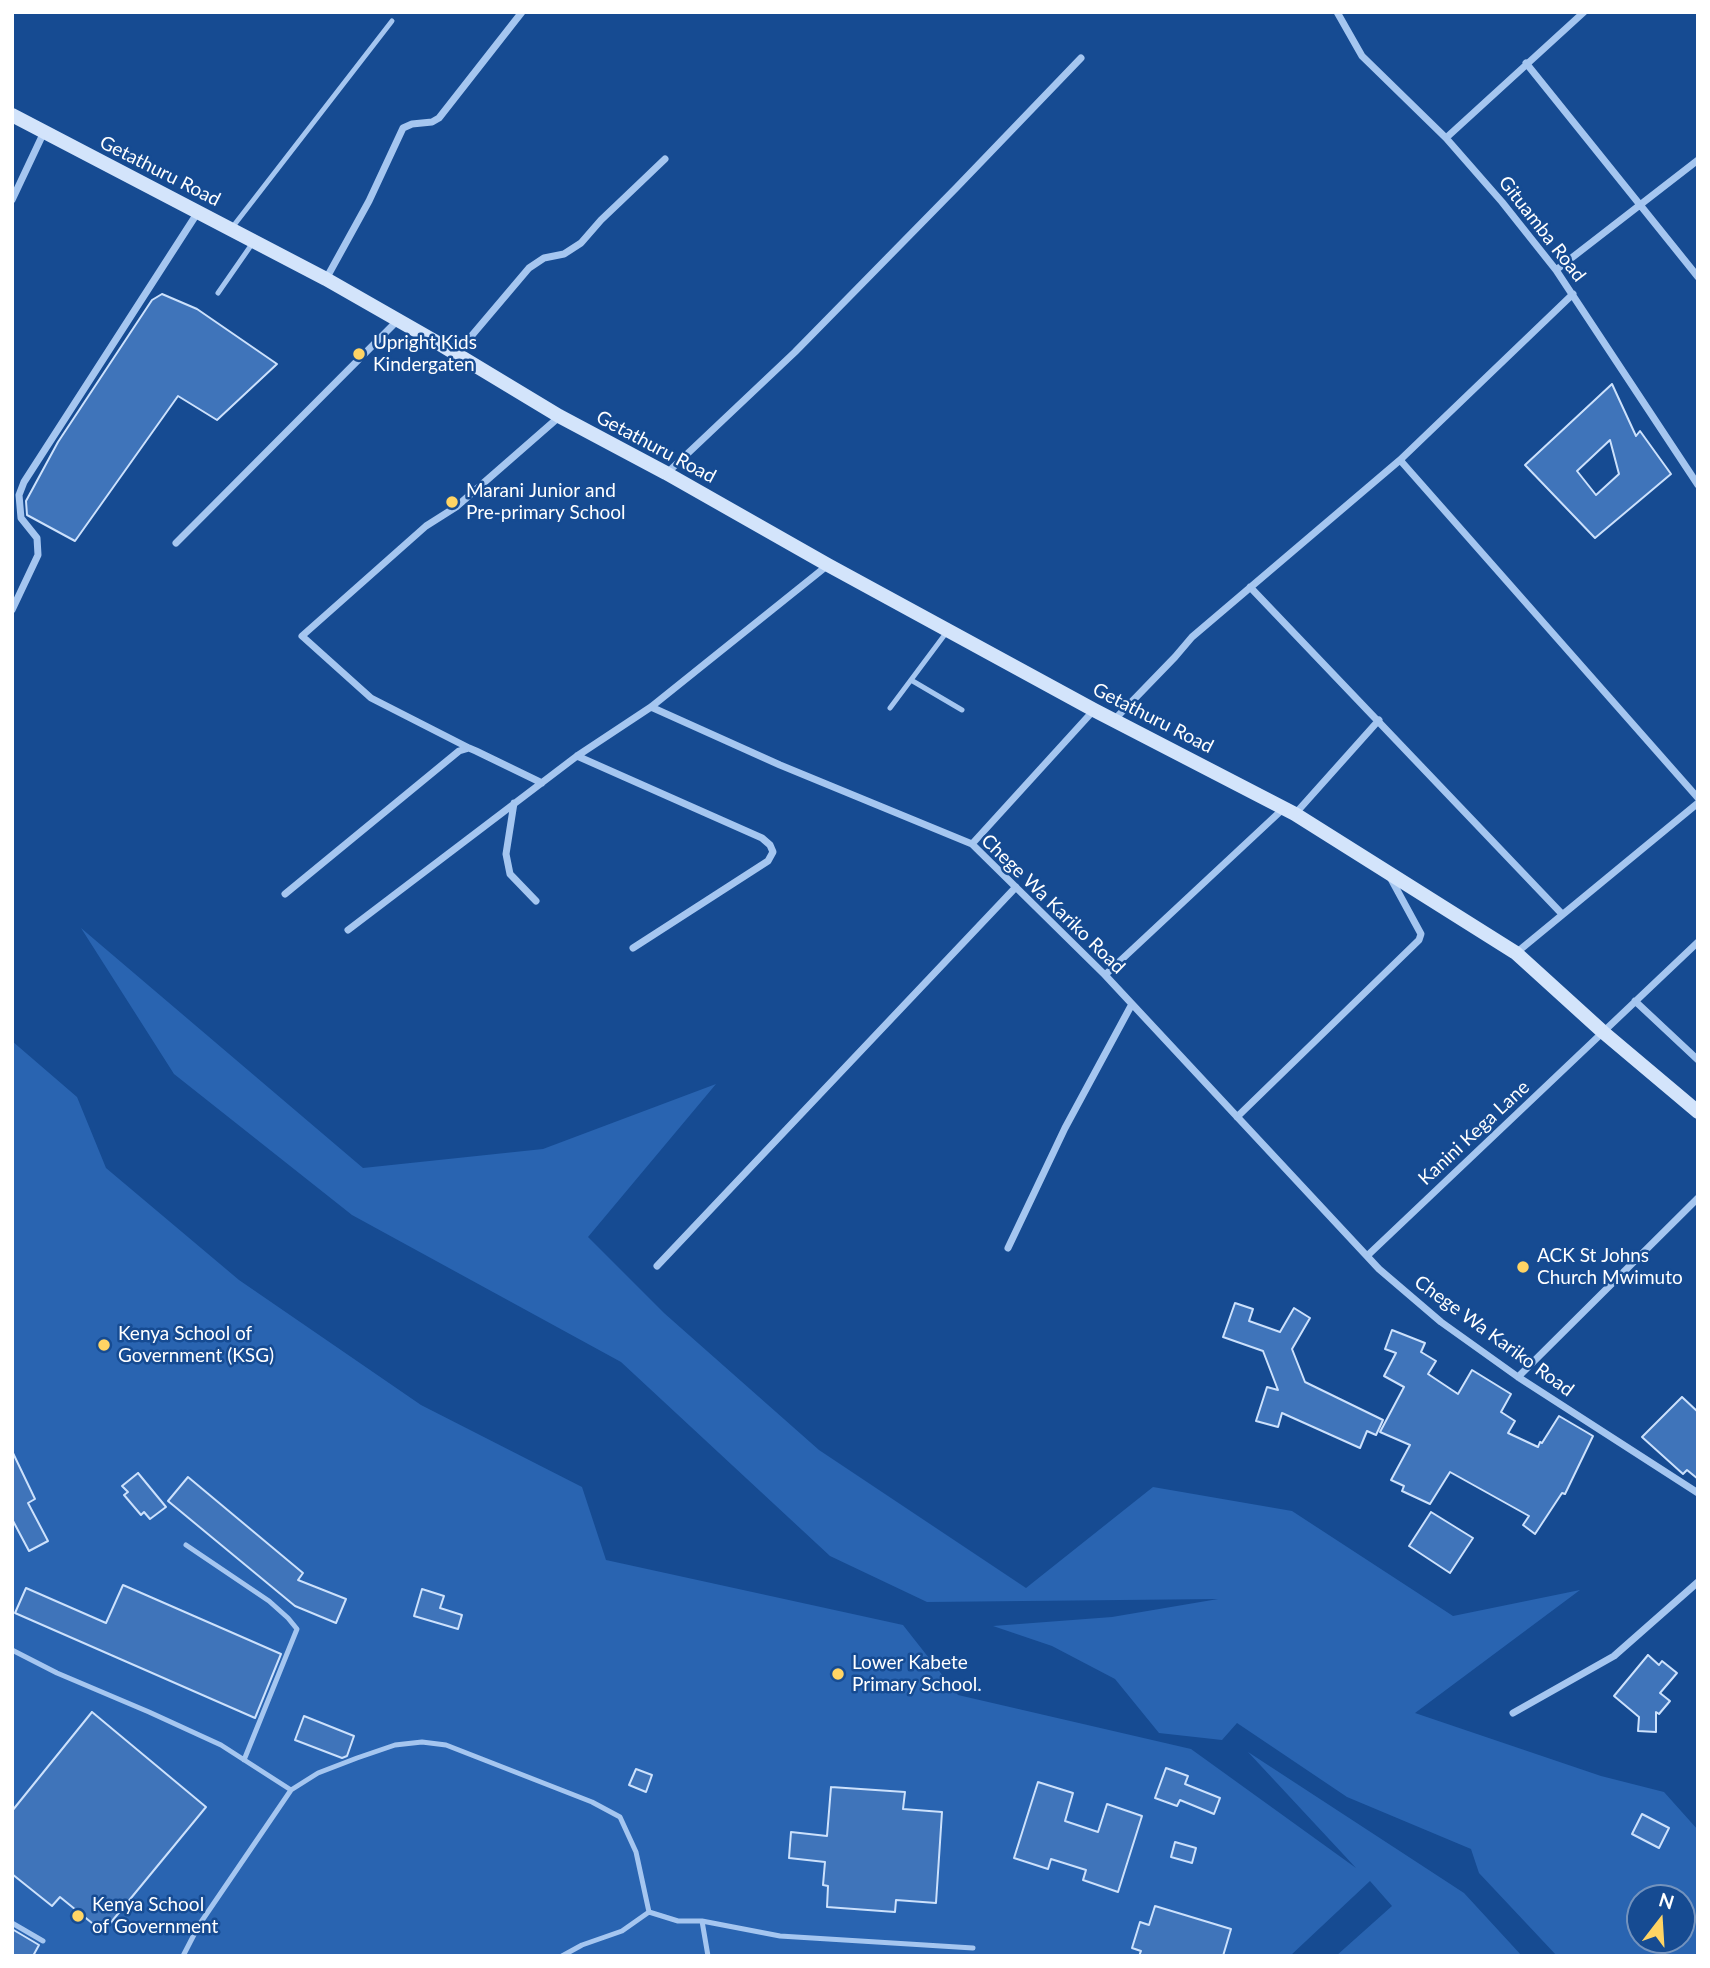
<!DOCTYPE html>
<style>
body{margin:0}
#map{position:relative;width:1710px;height:1968px;overflow:hidden;background:#164b92;font-family:Lato,sans-serif}
canvas{display:block}
.frame{position:absolute;inset:0;border:14px solid #fff;pointer-events:none}
.north{position:absolute;left:1626px;top:1884px;width:70px;height:70px;box-sizing:border-box;background:#164b92;border:2px solid #7393be;border-radius:50%;rotate:17deg;font-size:19px;font-weight:700;line-height:28px;text-align:center;color:#fff}
.north::after{content:'';display:block;margin:auto;width:24px;height:32px;background:#ffd464;clip-path:polygon(50% 0,100% 100%,50% 72%,0 100%)}
</style>
<div id="map">
<canvas width="1710" height="1968"></canvas>
<div class="frame"></div>
<div class="north">N</div>
</div>
<script>
const g = document.querySelector('canvas').getContext('2d');
g.lineJoin = 'round';
function paint(path, color) {
  g.fillStyle = color;
  g.fill(path, 'evenodd');
}
function shape(rows) {
  const path = new Path2D();
  for (const r of rows) {
    path.moveTo(r[0], r[1]);
    for (let i = 2; i < r.length; i += 2) path.lineTo(r[i], r[i + 1]);
  }
  return path;
}
function strokePath(path, color, width, dash) {
  g.strokeStyle = color;
  g.lineWidth = width;
  g.lineCap = dash ? 'butt' : 'round';
  g.setLineDash(dash || []);
  g.stroke(path);
}
function write(font, color, halo, rows, align = 'center') {
  g.font = font + ' Lato,sans-serif';
  g.lineWidth = 5;
  g.setLineDash([]);
  g.textBaseline = 'middle';
  g.strokeStyle = halo;
  g.fillStyle = color;
  for (const [text, x, y, turn = 0] of rows) {
    g.save();
    g.translate(x, y);
    g.rotate((+turn || 0) * Math.PI / 180);
    g.textAlign = isNaN(turn) ? turn : align;
    if (halo) g.strokeText(text, 0, 0);
    g.fillText(text, 0, 0);
    g.restore();
  }
}
paint(shape([
 [81,928,363,1168,543,1149,716,1084,588,1237,664,1313,819,1450,1026,1588,1153,1487,1292,1511,1453,1616,1580,1590,1415,1713,1601,1776,1664,1792,1698,1830,1698,1956,1557,1956,1479,1873,1471,1849,1347,1797,1237,1723,1222,1740,1159,1733,1115,1679,1052,1646,993,1626,1112,1617,1218,1599,927,1602,830,1556,621,1362,352,1215,174,1074],
 [1640,1898,1682,1898,1682,1940,1640,1940],
 [12,1041,77,1097,106,1168,239,1280,421,1405,582,1487,606,1560,903,1625,958,1695,1191,1749,1356,1868,1248,1752,1464,1893,1522,1956,1336,1956,1392,1906,1370,1881,1290,1956,12,1956]
]), '#2964b1');
const building = shape([
 [162,294,197,309,277,364,217,420,178,396,75,541,27,515,26,501,58,442,152,300,162,294],
 [1612,384,1636,436,1640,431,1671,474,1595,538,1525,465,1612,384],
 [1610,440,1619,474,1596,495,1577,471,1610,440],
 [1235,1303,1253,1309,1249,1321,1280,1332,1294,1308,1310,1318,1292,1349,1305,1382,1383,1420,1376,1435,1367,1431,1360,1448,1282,1413,1278,1427,1256,1421,1267,1387,1278,1390,1263,1351,1223,1337,1235,1303],
 [1392,1330,1425,1343,1421,1352,1436,1361,1428,1374,1458,1394,1472,1370,1511,1394,1501,1412,1515,1421,1508,1433,1538,1447,1540,1442,1542,1443,1559,1416,1593,1436,1565,1494,1562,1493,1535,1534,1523,1525,1529,1516,1450,1472,1430,1504,1402,1491,1404,1486,1391,1480,1410,1445,1380,1432,1404,1387,1384,1376,1396,1353,1385,1349,1392,1330],
 [1682,1397,1698,1412,1698,1479,1687,1470,1683,1474,1642,1437,1682,1397],
 [12,1451,35,1499,28,1503,48,1541,29,1551,12,1519,12,1451],
 [138,1473,166,1507,150,1519,144,1512,141,1515,124,1495,128,1492,122,1486,138,1473],
 [188,1477,303,1573,298,1580,346,1599,336,1623,295,1606,168,1501,188,1477],
 [1431,1512,1473,1538,1450,1573,1409,1546,1431,1512],
 [123,1585,281,1654,255,1718,15,1613,26,1588,106,1623,123,1585],
 [422,1589,444,1596,440,1608,462,1615,458,1629,414,1616,422,1589],
 [1648,1655,1659,1665,1662,1661,1677,1673,1660,1693,1670,1701,1659,1714,1656,1712,1656,1732,1638,1731,1639,1717,1614,1696,1648,1655],
 [92,1712,206,1807,103,1932,60,1897,52,1906,12,1874,12,1811,92,1712],
 [304,1716,354,1736,347,1756,342,1758,295,1740,304,1716],
 [1166,1768,1188,1776,1185,1784,1220,1798,1214,1814,1180,1800,1177,1806,1155,1798,1166,1768],
 [636,1769,652,1775,646,1792,629,1785,636,1769],
 [1038,1782,1073,1793,1065,1821,1098,1832,1107,1804,1142,1816,1118,1892,1083,1880,1086,1870,1051,1859,1048,1869,1014,1858,1038,1782],
 [831,1787,905,1792,903,1809,942,1812,936,1903,896,1900,895,1912,827,1907,828,1886,823,1885,825,1862,789,1858,791,1832,827,1836,831,1787],
 [1642,1814,1669,1828,1659,1848,1632,1834,1642,1814],
 [1175,1842,1196,1848,1192,1863,1171,1857,1175,1842],
 [1155,1906,1231,1929,1223,1956,1139,1956,1141,1951,1132,1948,1140,1922,1149,1925,1155,1906],
 [12,1929,39,1945,33,1956,12,1956,12,1929]
]);
paint(building, '#3f74ba');
strokePath(building, '#cce1fc', 2);
strokePath(shape([
 [231,229,392,21],
 [218,293,252,244],
 [911,680,962,710],
 [890,708,946,633],
 [186,1545,269,1601,288,1618,297,1629,244,1760],
 [12,1650,57,1673,149,1712,221,1745,291,1790],
 [702,1921,708,1956],
 [12,1923,43,1941],
 [183,1956,199,1925,291,1790,318,1773,357,1758,395,1745,422,1742,446,1745,592,1802,620,1817,636,1852,649,1912],
 [562,1956,582,1945,622,1931,649,1912,678,1921,702,1921,780,1936,973,1948]
]), '#a5c6f0', 5);
strokePath(shape([
 [1337,12,1362,56,1446,138,1502,202,1556,270,1698,485],
 [1526,63,1698,277],
 [1446,138,1584,12],
 [12,200,44,132],
 [1556,270,1698,160],
 [326,279,369,201,403,128,412,124,432,122,439,118,522,12],
 [457,353,529,268,544,258,564,254,581,243,601,220,665,159],
 [1400,460,1573,294],
 [667,473,795,352,957,187,1081,58],
 [176,543,397,321],
 [1250,587,1562,914],
 [12,610,38,555,37,538,21,518,19,495,24,482,198,212],
 [651,707,780,765,972,844,1105,975,1379,1269,1441,1322,1518,1377,1698,1493],
 [1115,719,1175,657,1192,637,1400,460,1698,798],
 [469,748,371,698,302,636,426,526,456,507,559,417],
 [577,756,762,838,770,845,773,852,768,861,633,948],
 [514,803,506,854,510,874,536,901],
 [1295,814,1379,720],
 [972,844,1094,710],
 [285,894,459,751,469,748,476,751,542,783],
 [348,930,577,756,651,707,828,565],
 [1516,953,1698,803],
 [1105,975,1284,808],
 [1635,1001,1698,1060],
 [1237,1117,1419,940,1421,934,1390,877],
 [1008,1248,1065,1128,1132,1004],
 [1367,1256,1698,942],
 [657,1266,1016,887],
 [1518,1377,1698,1198],
 [1513,1713,1614,1656,1698,1582]
]), '#a5c6f0', 7);
strokePath(shape([
 [12,115,326,279,438,343,559,416,666,473,828,565,1094,710,1295,814,1516,953,1603,1032,1698,1112]
]), '#d3e4fb', 14);
for (const [x, y, r, color] of [
 [359,354,7,"#ffd464"],
 [452,502,7,"#ffd464"],
 [1523,1267,7,"#ffd464"],
 [104,1345,7,"#ffd464"],
 [838,1674,7,"#ffd464"],
 [78,1916,7,"#ffd464"]
]) {
  const dot = new Path2D();
  dot.arc(x, y, r, 0, 2 * Math.PI);
  g.fillStyle = color;
  g.fill(dot);
  strokePath(dot, '#164b92', 2.5);
}
write('19px', '#fff', '#164b92', [
 ["Getathuru Road",160,171,27],
 ["Gituamba Road",1542,229,52],
 ["Getathuru Road",656,447,28],
 ["Getathuru Road",1153,718,27],
 ["Chege Wa Kariko Road",1053,904,44],
 ["Kanini Kega Lane",1474,1133,-43],
 ["Chege Wa Kariko Road",1494,1336,36]
]);
write('19px', '#fff', '#164b92', [
 ["Upright Kids",373,343],
 ["Kindergaten",373,365],
 ["Marani Junior and",466,491],
 ["Pre-primary School",466,513],
 ["ACK St Johns",1537,1256],
 ["Church Mwimuto",1537,1278],
 ["Kenya School of",118,1334],
 ["Government (KSG)",118,1356],
 ["Lower Kabete",852,1663],
 ["Primary School.",852,1685],
 ["Kenya School",92,1905],
 ["of Government",92,1927]
], 'left');
</script>
